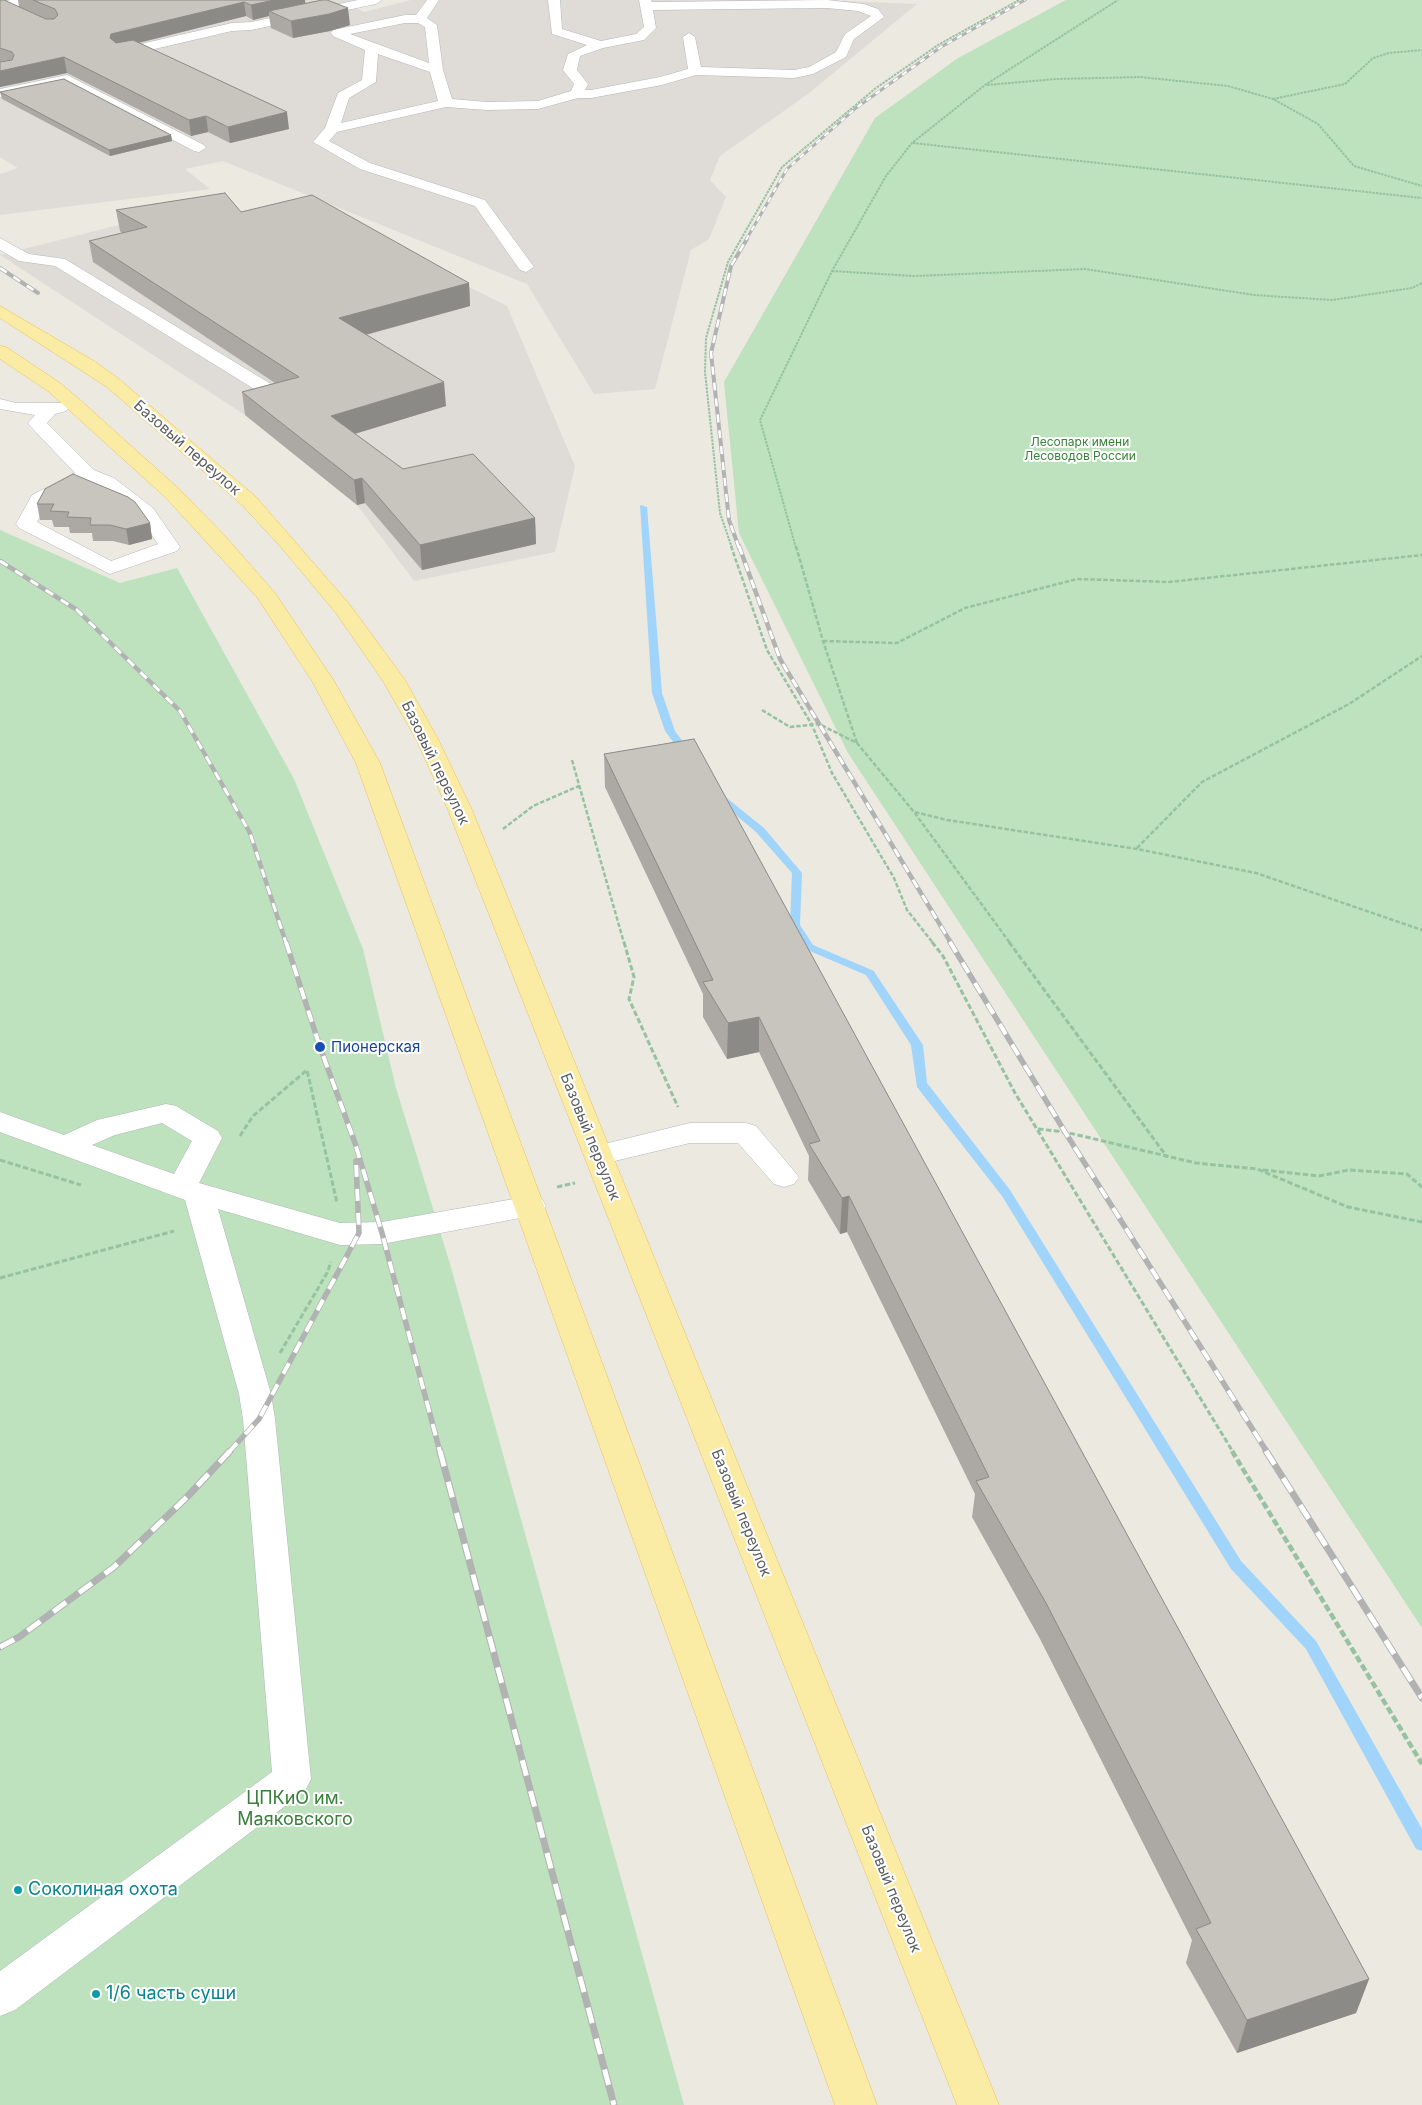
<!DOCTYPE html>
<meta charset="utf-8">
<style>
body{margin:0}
canvas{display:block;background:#ebe9e0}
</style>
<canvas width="1422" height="2105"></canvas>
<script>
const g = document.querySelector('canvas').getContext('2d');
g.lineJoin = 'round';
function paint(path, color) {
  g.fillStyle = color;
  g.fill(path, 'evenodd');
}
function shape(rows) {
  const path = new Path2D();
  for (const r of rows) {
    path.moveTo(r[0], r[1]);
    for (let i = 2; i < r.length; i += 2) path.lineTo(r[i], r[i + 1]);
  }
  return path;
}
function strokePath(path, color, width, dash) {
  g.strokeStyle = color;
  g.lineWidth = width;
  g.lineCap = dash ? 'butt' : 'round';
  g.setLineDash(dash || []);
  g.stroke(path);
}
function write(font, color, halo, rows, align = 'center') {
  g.font = font + ' Inter,sans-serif';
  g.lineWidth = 4;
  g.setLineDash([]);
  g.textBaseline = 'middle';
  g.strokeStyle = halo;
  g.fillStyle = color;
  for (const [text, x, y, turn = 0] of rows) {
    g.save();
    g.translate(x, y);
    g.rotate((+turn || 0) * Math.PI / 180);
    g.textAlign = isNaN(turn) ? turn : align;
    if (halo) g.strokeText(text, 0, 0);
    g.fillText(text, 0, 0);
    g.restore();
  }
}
paint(shape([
 [0,0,355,0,346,3,364,12,411,0,821,0,917,4,808,94,720,156,710,180,726,197,709,239,691,250,655,389,594,394,527,284,223,161,185,169,210,189,0,215,0,174,18,168,0,157],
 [302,203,507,306,575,466,555,552,414,581,357,505,245,415,0,255,154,216,175,223]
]), '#dfdcd8');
paint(shape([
 [1066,0,1422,0,1422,1628,848,753,739,533,724,382,875,118,958,58],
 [0,530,120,583,177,568,294,779,363,949,396,1088,450,1264,684,2105,0,2105]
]), '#bde2bd');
paint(shape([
 [640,505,647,507,662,693,675,731,691,753,686,756,683,755,665,731,652,693,640,505],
 [720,794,723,795,764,828,802,873,800,925,813,945,874,971,875,973,923,1045,927,1083,1010,1190,1241,1561,1316,1641,1422,1829,1422,1851,1416,1849,1306,1649,1231,1569,1002,1196,917,1087,911,1045,866,975,805,949,790,925,792,873,756,832,717,799,715,797,720,794]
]), '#a1d4fa');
const minor = shape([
 [11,0,34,0,32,3,0,10,0,2,11,0],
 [358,0,382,0,376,4,251,30,232,31,120,57,114,53,115,50,232,23,251,22,358,0],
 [427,0,439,0,427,18,437,25,443,70,452,99,487,102,538,101,571,91,574,84,563,70,568,54,587,45,552,34,548,0,560,0,562,29,601,41,636,34,644,27,639,0,651,0,652,2,827,0,864,4,878,9,884,17,854,39,846,57,813,74,794,78,696,75,662,85,591,98,578,98,538,109,487,110,446,107,337,132,329,141,370,163,485,200,534,267,526,272,520,270,475,206,360,169,313,142,325,128,338,93,362,80,365,50,333,36,331,33,333,30,405,15,416,15,427,0],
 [827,8,858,11,871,16,845,34,836,52,809,67,794,70,701,67,695,37,689,33,683,37,688,69,660,77,591,90,585,90,588,84,577,70,580,56,603,48,644,40,656,28,653,10,827,8],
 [405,23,418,23,425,27,429,63,350,34,405,23],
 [378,54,430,72,438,101,341,123,349,98,376,82,378,54],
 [67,75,204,145,206,148,199,152,194,151,65,83,0,97,0,89,67,75],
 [0,238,29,254,65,259,284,392,287,396,284,400,272,400,55,266,19,261,0,250,0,238],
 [0,399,16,403,66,403,69,407,66,411,55,414,47,423,94,470,114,478,153,508,180,547,177,551,110,574,19,528,16,524,32,495,75,473,31,427,28,423,35,415,0,409,0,399],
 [88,481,100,486,139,516,158,544,111,561,37,522,47,503,88,481],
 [166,1104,176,1106,218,1131,222,1138,199,1183,340,1223,382,1222,531,1196,542,1199,546,1206,542,1213,531,1216,382,1244,340,1245,218,1209,271,1394,275,1419,311,1779,305,1791,15,2010,0,2016,0,1971,272,1772,243,1419,239,1394,185,1200,0,1132,0,1112,64,1135,97,1120,166,1104],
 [162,1123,192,1141,174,1174,92,1145,115,1135,162,1123],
 [690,1123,746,1123,756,1126,799,1177,794,1184,784,1187,774,1184,738,1143,690,1143,598,1165,588,1162,584,1155,588,1148,690,1123]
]);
const major = shape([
 [0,306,94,361,119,379,256,497,350,605,405,680,439,741,472,810,999,2105,957,2105,448,810,417,741,383,681,336,613,280,546,242,505,107,387,0,318,0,306],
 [0,346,6,347,60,383,79,399,179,489,225,536,275,593,334,681,380,763,877,2105,835,2105,356,763,312,681,257,597,165,497,48,391,0,359,0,346]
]);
strokePath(minor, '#b3b6ba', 1);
strokePath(major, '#eac05a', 1);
strokePath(shape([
 [987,85,1056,79,1140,77,1228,86,1273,99,1318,124,1354,166,1422,186],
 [1273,99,1345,84,1373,58,1389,53,1422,50],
 [913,143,1422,198],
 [832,271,914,276,1085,269,1254,295,1332,300,1412,288,1422,283],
 [732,548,720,513,705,372,706,338,728,262,782,167,876,88,938,45,1019,0],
 [796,548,760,420,832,271,886,176,912,143,985,85,1118,0]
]), '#97c2a2', 2, [2.5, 1]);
strokePath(shape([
 [731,546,767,650,812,725,832,773,894,878,907,910,933,943],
 [796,546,823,641,857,743],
 [823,641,897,643,965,608,1077,579,1169,582,1422,555],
 [762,710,790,727,819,724,857,743,914,812,1010,943],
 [572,760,624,943],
 [915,812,947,820,1137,849,1256,873,1422,930],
 [503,829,533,806,579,786],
 [1137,848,1202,782,1349,704,1422,656]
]), '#97c2a2', 2.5, [4.5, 2]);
strokePath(shape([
 [624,942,634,977,629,999,678,1107],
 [932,942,943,956,1015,1093,1233,1452],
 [1009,942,1167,1157],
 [1038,1129,1065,1132,1196,1163,1257,1169,1348,1207,1422,1222],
 [240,1136,253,1116,307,1070,337,1203],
 [0,1160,81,1185],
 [1263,1170,1319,1176,1349,1170,1407,1174,1422,1187],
 [557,1187,575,1183],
 [0,1278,174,1231],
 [280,1353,327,1273,331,1262]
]), '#97c2a2', 3, [5.5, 2.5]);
strokePath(shape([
 [1232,1451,1422,1764]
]), '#97c2a2', 4.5, [7, 3]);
paint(minor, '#fff');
paint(major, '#fbeca5');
const railFar4 = shape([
 [746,240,787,169,856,108,941,47,1025,0]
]);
const railFar3 = shape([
 [0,268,38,293],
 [739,548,729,520,711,353,731,266,747,239]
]);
const railFar2 = shape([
 [739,546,780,659,951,943],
 [0,561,77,610,180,711,250,833,286,943]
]);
const railFar1 = shape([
 [286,942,320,1047,355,1143,382,1233,440,1452],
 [950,942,1065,1132,1267,1452],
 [229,1452,259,1419,359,1233,356,1161]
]);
const rail = shape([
 [440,1451,614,2105],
 [1266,1451,1422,1698],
 [0,1647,19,1637,114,1567,187,1497,230,1451]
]);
strokePath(railFar4, '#b1b2b2', 3);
strokePath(railFar3, '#b1b2b2', 4);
strokePath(railFar2, '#b1b2b2', 4.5);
strokePath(railFar1, '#b1b2b2', 5.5);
strokePath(rail, '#b1b2b2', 7);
strokePath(railFar4, '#fff', 2, [5.5]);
strokePath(railFar3, '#fff', 2.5, [8]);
strokePath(railFar2, '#fff', 3, [9]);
strokePath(railFar1, '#fff', 4, [12]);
strokePath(rail, '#fff', 5, [16]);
paint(shape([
 [0,0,19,7,18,0,305,0,305,3,350,25,330,31,293,38,271,28,269,16,253,20,246,16,139,43,289,129,230,143,208,132,191,136,67,73,0,87],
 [0,92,171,135,172,141,110,156,2,99],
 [116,210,241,212,469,283,470,306,366,335,446,406,355,434,403,469,535,518,536,544,422,570,365,503,357,505,245,415,242,392,275,383,93,262,89,241,122,233,120,231],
 [45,489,150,523,152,539,129,545,113,541,93,541,92,533,70,533,69,527,54,527,52,520,40,520,37,504],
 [604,754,1369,1979,1356,2013,1237,2053,1186,1963,1192,1940,1040,1639,972,1517,975,1494,847,1232,840,1234,808,1180,809,1156,759,1052,727,1059,703,1017,703,994,605,787]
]), '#aca9a4');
paint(shape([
 [274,0,305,0,306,9,269,11,269,16,253,20,251,5],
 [244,2,246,16,113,49,110,38,111,34],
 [348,8,350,25,330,31,293,38,291,21],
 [64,57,67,73,0,87,0,71],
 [287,112,289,129,230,143,228,127],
 [206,116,208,132,191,136,189,120],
 [171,135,172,141,110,156,109,150],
 [469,283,470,306,342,341,339,318],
 [444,382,446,406,334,440,331,416],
 [362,478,365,503,357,505,354,480],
 [535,518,536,544,422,570,420,545],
 [150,523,152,539,129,545,126,529],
 [759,1017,759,1052,727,1059,728,1023],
 [849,1196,847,1232,840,1234,842,1198],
 [1369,1979,1356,2013,1237,2053,1247,2020]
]), '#8c8a86');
const building = shape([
 [0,0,4,0,46,19,54,19,58,15,55,9,33,0,274,0,251,5,244,2,111,34,110,38,116,43,133,40,287,112,228,127,206,116,189,120,64,57,0,71,0,62,12,60,14,55,12,52,0,48,0,0],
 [322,0,327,0,348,8,329,14,291,21,269,11,322,0],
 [64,79,171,135,109,150,0,92,64,79],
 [225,193,241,212,312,195,469,283,339,318,444,382,331,416,403,469,473,454,535,518,420,545,362,478,354,480,242,392,299,377,89,241,147,227,116,210,225,193],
 [73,474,128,497,135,502,150,523,126,529,110,525,90,525,91,518,67,517,69,512,50,511,54,504,37,504,45,489,73,474],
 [694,739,1369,1979,1247,2020,1196,1929,1211,1923,1046,1603,976,1481,989,1477,849,1196,842,1198,809,1144,820,1141,759,1017,728,1023,703,982,713,980,604,754,694,739]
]);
paint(building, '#c8c5bf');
strokePath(building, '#8c8a86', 1);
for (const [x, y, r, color] of [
 [320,1047,6,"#1a4fb4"],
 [18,1890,5,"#0f9aa8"],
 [96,1994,5,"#0f9aa8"]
]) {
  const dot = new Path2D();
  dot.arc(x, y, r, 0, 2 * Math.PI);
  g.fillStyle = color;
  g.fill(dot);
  strokePath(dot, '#fff', 2);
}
write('12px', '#38803a', '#fff', [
 ["Лесопарк имени",1080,442],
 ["Лесоводов России",1080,456]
]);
write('15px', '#595c60', '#fff', [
 ["Базовый переулок",187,448,41],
 ["Базовый переулок",435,763,64],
 ["Базовый переулок",590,1137,68],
 ["Базовый переулок",741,1513,68],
 ["Базовый переулок",891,1889,68]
]);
write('15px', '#164399', '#fff', [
 ["Пионерская",331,1047]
], 'left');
write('18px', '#38803a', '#fff', [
 ["ЦПКиО им.",295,1799],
 ["Маяковского",295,1820]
]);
write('18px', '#0d838f', '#fff', [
 ["Соколиная охота",28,1890],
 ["1/6 часть суши",106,1994]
], 'left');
</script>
